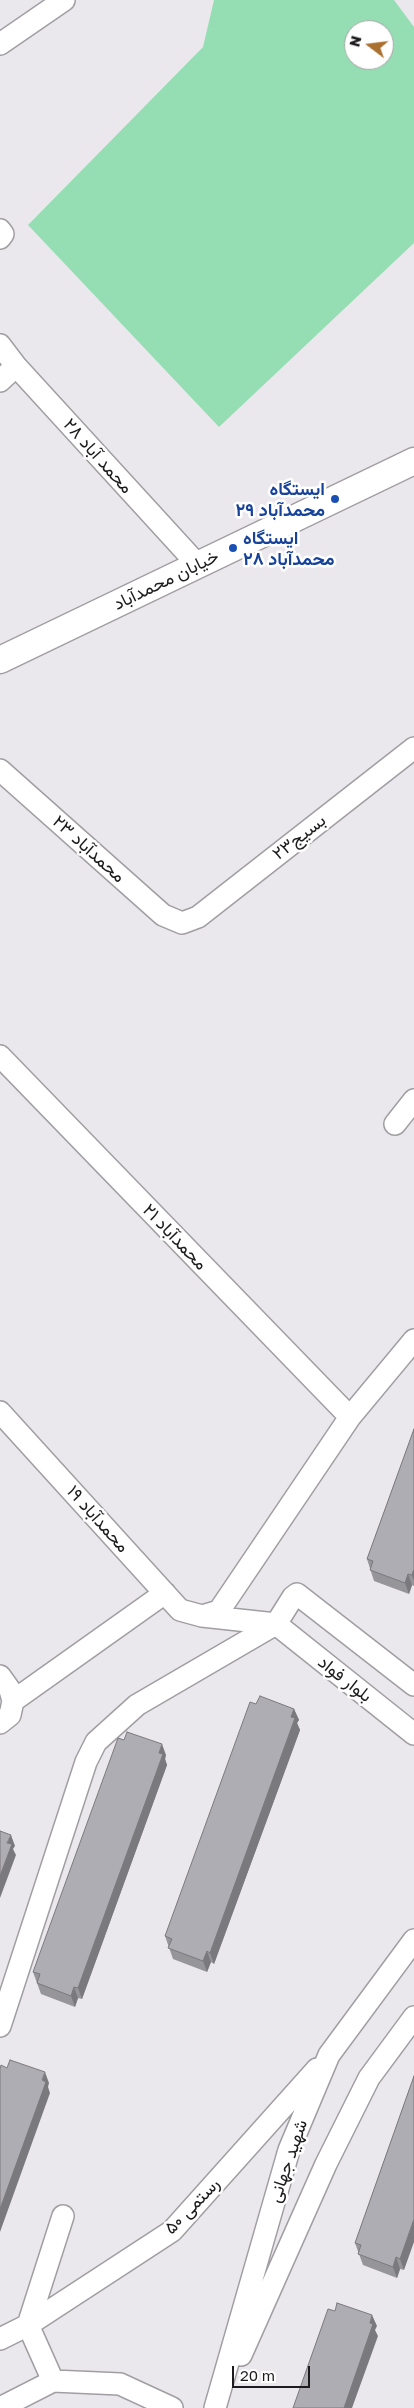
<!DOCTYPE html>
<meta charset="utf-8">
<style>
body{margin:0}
#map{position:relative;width:414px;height:2408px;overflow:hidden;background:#ebe8ed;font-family:"Golos Text",sans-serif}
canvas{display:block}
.north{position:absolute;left:344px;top:20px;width:50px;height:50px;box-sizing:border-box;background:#fff;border:1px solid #a5a4a5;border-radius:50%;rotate:285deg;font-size:14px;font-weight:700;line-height:20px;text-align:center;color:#1d1b1d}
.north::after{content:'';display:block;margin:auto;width:18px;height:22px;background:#a9702f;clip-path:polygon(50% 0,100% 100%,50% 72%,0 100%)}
.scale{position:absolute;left:232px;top:2366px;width:78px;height:22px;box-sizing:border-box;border:2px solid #1d1b1d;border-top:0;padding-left:6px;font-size:15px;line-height:18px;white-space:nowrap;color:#1d1b1d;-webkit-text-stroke:4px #fff;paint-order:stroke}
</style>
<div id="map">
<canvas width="414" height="2408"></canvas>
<div class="north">N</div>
<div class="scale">20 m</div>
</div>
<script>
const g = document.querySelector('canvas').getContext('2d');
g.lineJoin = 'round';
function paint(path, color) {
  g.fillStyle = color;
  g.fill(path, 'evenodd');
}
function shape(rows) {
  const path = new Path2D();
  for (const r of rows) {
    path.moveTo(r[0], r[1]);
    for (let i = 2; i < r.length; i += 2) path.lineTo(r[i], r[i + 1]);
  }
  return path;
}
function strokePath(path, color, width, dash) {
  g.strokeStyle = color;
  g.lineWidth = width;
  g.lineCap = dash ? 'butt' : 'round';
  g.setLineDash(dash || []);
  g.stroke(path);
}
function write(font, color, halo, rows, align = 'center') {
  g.font = font + ' "Golos Text",Vazirmatn,sans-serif';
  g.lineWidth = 5;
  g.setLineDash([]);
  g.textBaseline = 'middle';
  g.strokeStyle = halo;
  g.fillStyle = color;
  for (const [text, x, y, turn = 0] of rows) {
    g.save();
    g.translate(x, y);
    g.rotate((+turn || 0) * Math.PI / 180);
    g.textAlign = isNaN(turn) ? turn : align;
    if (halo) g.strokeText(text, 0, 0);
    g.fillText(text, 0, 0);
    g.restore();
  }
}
paint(shape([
 [214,0,394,0,414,27,414,243,219,427,28,225,203,47],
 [354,30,384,30,384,60,354,60]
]), '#95deb3');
const minor = shape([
 [0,44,64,0],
 [0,230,3,234,0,238],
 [0,345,16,366,198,565],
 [0,381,16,366],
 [0,770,163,915,182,923,198,917,414,748],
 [0,1056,350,1417],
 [395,1124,414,1100],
 [0,1412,180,1610,202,1616,276,1624],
 [202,1616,219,1611,350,1417,414,1340],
 [276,1624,414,1734],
 [0,1676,10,1690,13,1701,10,1715,0,1723],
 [13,1701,165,1593],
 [0,2026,86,1762,96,1742,137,1705,276,1624,293,1597,297,1594,414,1685],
 [0,2339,28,2325,172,2231,317,2069],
 [241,2355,326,2164,369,2078,414,2017],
 [53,2381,28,2325,63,2216],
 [0,2408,53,2381,120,2384,172,2408],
 [215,2408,289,2150,329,2055,414,1940]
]);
const tertiary = shape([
 [0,660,414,461]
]);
strokePath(minor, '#a19ea3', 24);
strokePath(tertiary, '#a19ea3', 29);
strokePath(minor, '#fff', 21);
strokePath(tertiary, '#fff', 26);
paint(shape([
 [414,1429,414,1586,412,1585,409,1594,374,1581,367,1559],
 [256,1704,294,1709,299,1720,297,1723,300,1730,214,1964,211,1962,207,1972,173,1959,165,1936],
 [166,1755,165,1759,167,1765,82,1999,78,1998,75,2007,41,1994,33,1972],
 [414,2076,404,2270,400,2269,397,2278,363,2265,355,2243]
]), '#96959a');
paint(shape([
 [414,1569,414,1581,412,1575],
 [408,1574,412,1585,409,1594,405,1583],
 [294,1709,299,1720,297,1723,300,1730,214,1964,210,1953],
 [162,1744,166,1755,165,1759,167,1765,82,1999,78,1988],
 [11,1835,15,1846,13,1849,16,1855,0,1898,0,1876,7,1843],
 [207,1951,211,1962,207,1972,203,1961],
 [74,1987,78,1998,75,2007,71,1996],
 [45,2072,49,2083,48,2087,50,2093,0,2232,0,2209],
 [414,2219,414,2242,404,2270,400,2259],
 [396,2257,400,2269,397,2278,393,2267],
 [372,2315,377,2326,375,2330,378,2336,352,2408,344,2408]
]), '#7a797d');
const building = shape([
 [414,1429,414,1569,412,1575,408,1574,405,1583,370,1570,373,1561,367,1559,414,1429],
 [260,1696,294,1709,291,1717,295,1718,210,1953,207,1951,203,1961,168,1948,172,1939,165,1936,250,1702,256,1704,260,1696],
 [127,1732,162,1744,159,1753,163,1754,78,1988,74,1987,71,1996,37,1983,40,1974,33,1972,118,1738,124,1740,127,1732],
 [0,1831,11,1835,7,1843,12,1844,0,1876,0,1831],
 [10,2060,45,2072,42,2080,46,2082,0,2209,0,2069,1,2065,7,2068,10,2060],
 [414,2076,414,2219,400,2259,396,2257,393,2267,358,2254,361,2245,355,2243,414,2076],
 [337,2303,372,2315,370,2323,373,2324,344,2408,293,2408,328,2309,335,2311,337,2303]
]);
paint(building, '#aeadb3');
strokePath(building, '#7a797d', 1);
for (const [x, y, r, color] of [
 [335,499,5,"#1a4fb4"],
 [233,548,5,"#1a4fb4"]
]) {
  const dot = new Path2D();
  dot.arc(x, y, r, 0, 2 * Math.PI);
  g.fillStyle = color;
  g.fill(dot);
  strokePath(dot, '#fff', 2);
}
write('18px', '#1d1b1d', '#fff', [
 ["محمد آباد ۲۸",98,456,48],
 ["خیابان محمدآباد",166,580,-26],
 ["بسیج۲۳",299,837,-38],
 ["محمدآباد ۲۳",89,849,42],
 ["محمدآباد ۲۱",175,1237,46],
 ["محمدآباد ۱۹",98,1519,48],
 ["بلوار فواد",345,1679,38],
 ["شهید جهانی",288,2161,-71],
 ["رستمی ۵۰",192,2206,-46]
]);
write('bold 18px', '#164399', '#fff', [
 ["ایستگاه",325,489],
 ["محمدآباد ۲۹",325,510],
 ["ایستگاه",243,538,"left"],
 ["محمدآباد ۲۸",243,559,"left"]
], 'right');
</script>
